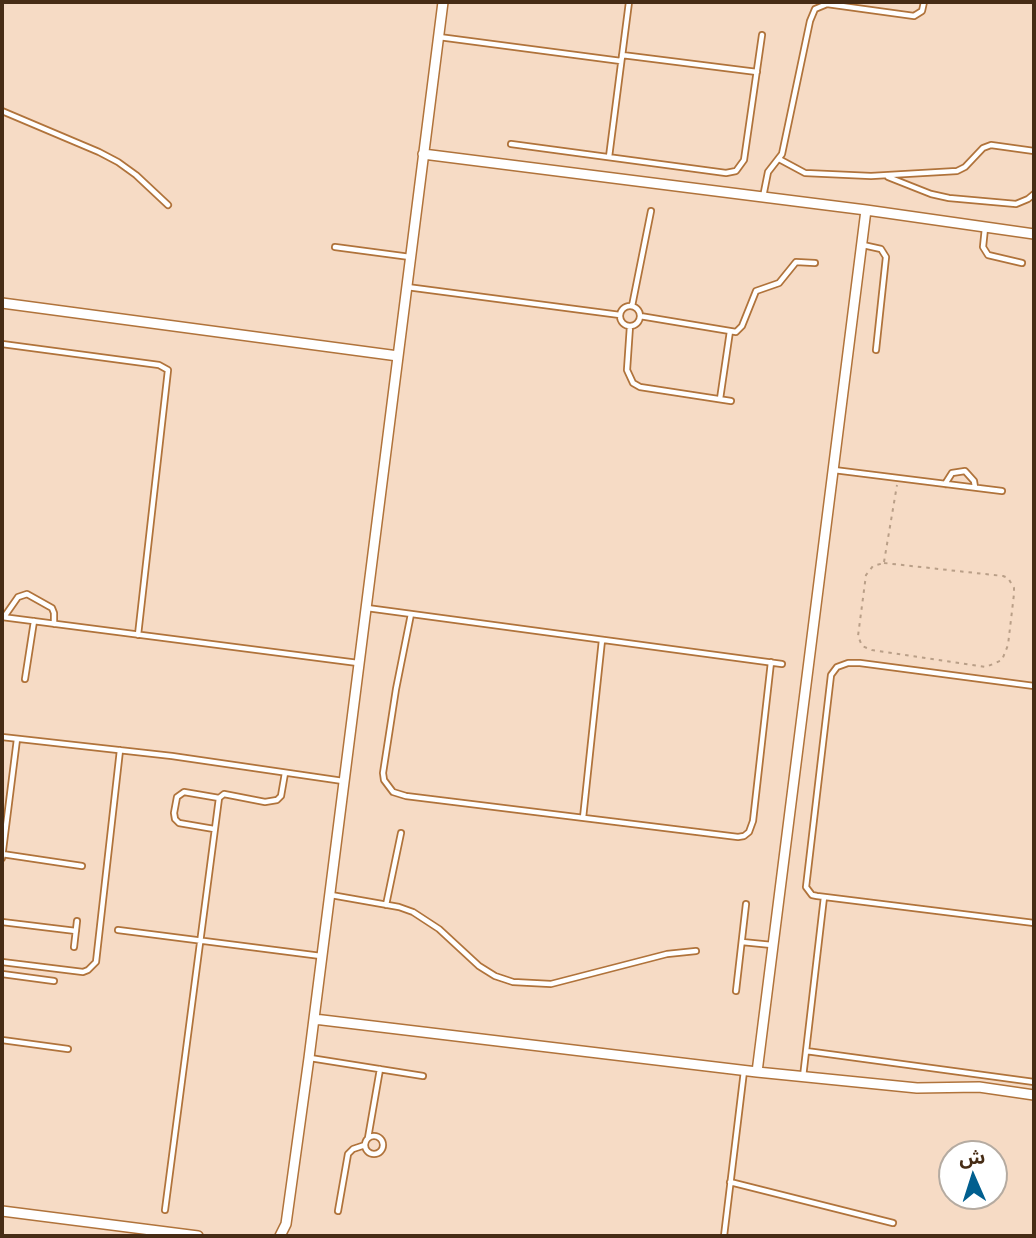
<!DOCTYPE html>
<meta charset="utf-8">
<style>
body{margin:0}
#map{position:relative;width:1036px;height:1238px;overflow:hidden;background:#f6dbc5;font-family:"Playfair Display","Noto Sans Arabic",serif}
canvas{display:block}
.frame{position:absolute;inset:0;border:4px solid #462c15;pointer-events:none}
.north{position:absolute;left:938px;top:1140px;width:70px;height:70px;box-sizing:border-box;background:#fff;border:2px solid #b5aba1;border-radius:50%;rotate:357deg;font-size:19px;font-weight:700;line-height:28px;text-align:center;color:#462c15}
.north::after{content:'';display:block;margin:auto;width:24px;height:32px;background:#015f8f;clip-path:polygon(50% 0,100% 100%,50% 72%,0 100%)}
</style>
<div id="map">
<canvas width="1036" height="1238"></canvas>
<div class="frame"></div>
<div class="north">ش</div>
</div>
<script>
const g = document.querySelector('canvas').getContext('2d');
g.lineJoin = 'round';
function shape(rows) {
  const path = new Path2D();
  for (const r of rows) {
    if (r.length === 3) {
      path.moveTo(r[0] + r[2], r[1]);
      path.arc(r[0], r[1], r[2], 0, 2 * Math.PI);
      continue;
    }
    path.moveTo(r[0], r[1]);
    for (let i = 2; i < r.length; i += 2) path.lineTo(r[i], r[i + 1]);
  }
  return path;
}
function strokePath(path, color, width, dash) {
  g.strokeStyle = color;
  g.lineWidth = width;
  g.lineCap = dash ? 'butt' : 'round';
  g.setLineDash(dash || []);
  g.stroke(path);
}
const lane = shape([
 [439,37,621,61],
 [622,55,757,72],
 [2,111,99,152,118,162,136,175,168,205],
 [511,144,726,173,736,171,744,160,762,35],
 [609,157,629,2],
 [779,159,805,173,871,176,957,171,965,167,983,148,991,145,1034,151],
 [888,177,931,194,949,198,1016,204,1028,199,1034,194],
 [763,197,768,172,782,154,810,21,815,9,827,4,914,16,922,11,924,2],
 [985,228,983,247,988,255,1022,263],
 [863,245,881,249,886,257,876,350],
 [335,247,410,257],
 [407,287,620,315],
 [630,316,10],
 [632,306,651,211],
 [640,316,736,332,742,326,756,291,779,283,796,262,815,263],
 [630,326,627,370,633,383,640,387,731,401],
 [2,344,159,365,168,370,138,635],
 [720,399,730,331],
 [834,470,1002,491],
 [945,484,952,473,965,471,974,481,975,487],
 [367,608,782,664],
 [411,614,396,689,383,773,384,780,393,792,406,796,738,837,744,836,749,832,753,821,771,662],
 [2,617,358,663],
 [4,617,18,597,27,594,52,608,54,613,54,624],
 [25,679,34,621],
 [1034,686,860,663,848,663,837,667,831,675,806,887,812,895,817,896,1034,923],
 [2,737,172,756,343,781],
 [583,818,602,640],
 [214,829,179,823,175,819,174,813,177,797,184,792,219,798],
 [2,854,82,866],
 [2,858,17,739],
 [331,895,399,907,413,912,439,929,479,966,495,976,513,982,551,984,667,954,696,951],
 [386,905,401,833],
 [2,922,76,931],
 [118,930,321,956],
 [742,942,772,945],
 [74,947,77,921],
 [2,962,83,972,88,970,96,962,120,750],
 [2,974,54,981],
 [736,991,746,904],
 [2,1040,68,1049],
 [806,1051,1034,1082],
 [310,1058,423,1076],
 [803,1077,824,897],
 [374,1145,9],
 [368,1138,380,1069],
 [730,1182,893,1223],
 [165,1210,219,798,224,794,265,802,277,800,281,796,285,773],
 [338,1211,348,1154,353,1149,365,1145],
 [724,1236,744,1071]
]);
const street = shape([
 [423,154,866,210,1034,234],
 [2,303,398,356],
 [314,1019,757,1072,917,1088,979,1087,1034,1095],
 [757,1072,866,210],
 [2,1211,198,1236],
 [280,1236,286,1224,309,1058,443,2]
]);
strokePath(lane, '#b0733b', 8);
strokePath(street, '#b0733b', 12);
strokePath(shape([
 [884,562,897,485],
 [884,563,1003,576,1008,578,1014,588,1014,594,1008,645,1002,660,986,667,872,650,862,646,858,636,866,575,873,566,884,563]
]), '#b99f88', 2, [3.5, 5]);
strokePath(lane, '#fff', 4.5);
strokePath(street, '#fff', 9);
</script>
